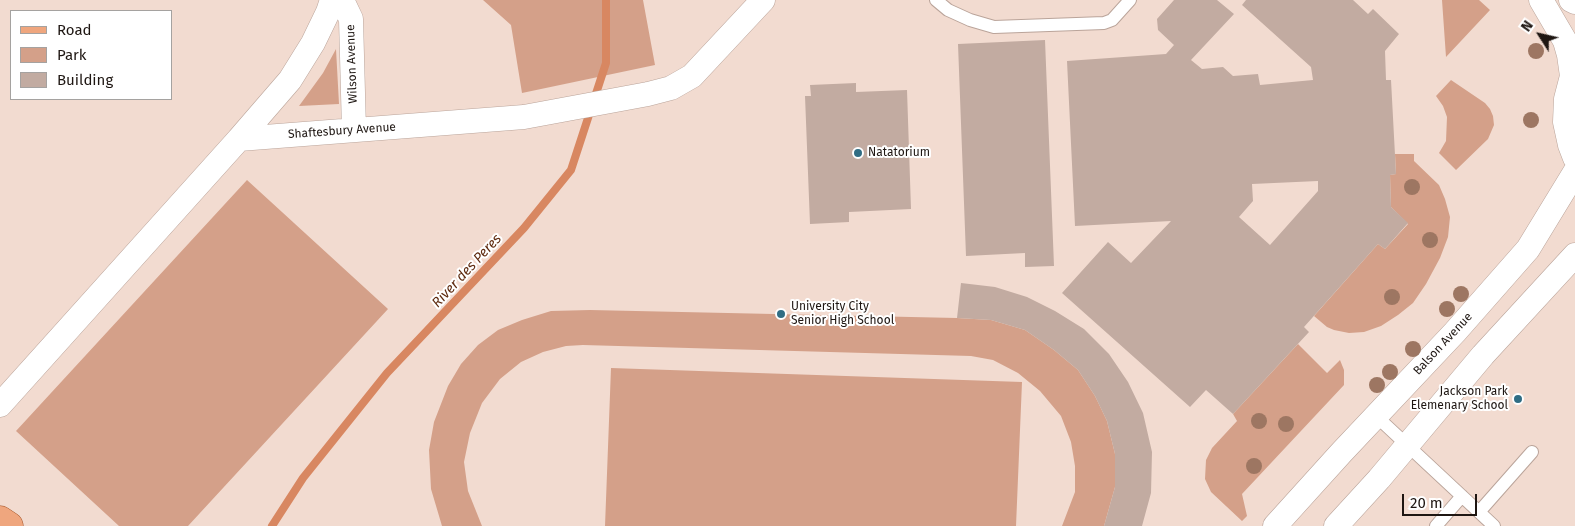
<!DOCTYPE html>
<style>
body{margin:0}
#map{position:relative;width:1575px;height:526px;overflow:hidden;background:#f2dbd0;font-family:"Fira Sans",sans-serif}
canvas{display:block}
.legend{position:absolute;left:10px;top:10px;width:162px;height:90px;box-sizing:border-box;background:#fff;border:1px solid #a5a2a0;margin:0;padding:6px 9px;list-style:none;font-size:15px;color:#1e1612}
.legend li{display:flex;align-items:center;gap:10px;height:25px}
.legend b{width:25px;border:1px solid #a5a2a0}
.north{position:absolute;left:1515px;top:10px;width:50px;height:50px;-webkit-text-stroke:4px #fff;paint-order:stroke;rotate:305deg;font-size:14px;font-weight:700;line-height:20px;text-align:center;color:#1e1612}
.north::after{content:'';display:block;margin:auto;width:18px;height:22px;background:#1e1612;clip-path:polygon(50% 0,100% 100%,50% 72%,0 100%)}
.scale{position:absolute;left:1402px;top:494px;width:75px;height:22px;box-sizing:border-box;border:2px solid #1e1612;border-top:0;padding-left:6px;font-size:15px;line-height:18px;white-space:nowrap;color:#1e1612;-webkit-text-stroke:4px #fff;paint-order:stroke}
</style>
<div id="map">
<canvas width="1575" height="526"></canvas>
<ul class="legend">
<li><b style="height:6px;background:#efa67e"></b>Road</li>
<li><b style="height:14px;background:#d4a089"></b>Park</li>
<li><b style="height:14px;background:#c2aba1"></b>Building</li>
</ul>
<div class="north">N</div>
<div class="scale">20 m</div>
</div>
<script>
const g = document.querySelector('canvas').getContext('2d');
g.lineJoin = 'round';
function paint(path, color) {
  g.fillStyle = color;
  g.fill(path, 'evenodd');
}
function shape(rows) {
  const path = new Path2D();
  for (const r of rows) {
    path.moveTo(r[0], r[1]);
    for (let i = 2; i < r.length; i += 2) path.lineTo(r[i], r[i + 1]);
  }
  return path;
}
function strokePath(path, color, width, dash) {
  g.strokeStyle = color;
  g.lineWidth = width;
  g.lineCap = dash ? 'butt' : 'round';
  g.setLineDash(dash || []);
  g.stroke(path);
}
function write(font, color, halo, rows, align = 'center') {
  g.font = font + ' "Fira Sans",sans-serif';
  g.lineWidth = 4;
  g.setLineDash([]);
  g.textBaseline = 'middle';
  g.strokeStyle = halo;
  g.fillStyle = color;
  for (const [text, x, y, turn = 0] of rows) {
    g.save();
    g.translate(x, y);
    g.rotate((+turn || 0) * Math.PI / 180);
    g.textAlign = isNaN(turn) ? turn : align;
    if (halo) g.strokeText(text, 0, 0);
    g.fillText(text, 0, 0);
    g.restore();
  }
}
paint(shape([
 [483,0,643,0,655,65,522,93,511,25],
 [1442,0,1479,0,1490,10,1446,57],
 [336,49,339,104,299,106,323,73],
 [1451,80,1485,103,1490,109,1493,116,1494,125,1488,139,1456,170,1439,153,1446,141,1447,117,1443,106,1436,96],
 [1395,154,1414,154,1414,161,1439,185,1445,199,1450,217,1448,237,1440,258,1426,284,1413,303,1398,315,1381,326,1364,332,1349,333,1334,330,1327,327,1314,316,1378,244,1385,249,1408,224,1391,207,1390,175,1396,174],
 [247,180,388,309,188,526,119,526,16,431],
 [590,310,957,318,991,320,1025,330,1054,350,1078,370,1095,396,1107,421,1115,454,1115,487,1104,526,1062,526,1075,492,1075,466,1071,442,1061,416,1040,391,1018,373,993,360,971,356,583,345,566,346,543,352,521,362,500,379,482,403,470,433,464,462,468,491,482,526,442,526,431,489,429,450,434,422,448,386,461,364,478,345,498,330,522,320,551,311],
 [1298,344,1327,373,1340,360,1344,370,1344,385,1242,494,1247,516,1242,521,1211,492,1205,479,1206,460,1212,448,1237,421,1233,414],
 [611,368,1022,382,1016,526,605,526]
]), '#d4a089');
strokePath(shape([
 [272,526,303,478,387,373,524,228,571,170,606,63,606,0]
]), '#d88761', 8);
paint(shape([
 [1174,0,1217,0,1234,14,1191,60,1202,69,1223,67,1233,76,1258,74,1260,85,1313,80,1311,67,1242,5,1246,0,1353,0,1368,14,1373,9,1399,34,1385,51,1386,80,1391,80,1396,174,1390,175,1391,207,1408,223,1385,249,1378,244,1304,327,1309,332,1233,414,1206,390,1190,407,1062,293,1108,242,1131,263,1171,221,1075,226,1067,61,1166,54,1174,45,1158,30,1157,19],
 [1318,181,1318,191,1270,245,1239,217,1253,201,1252,184],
 [1045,40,1054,266,1025,267,1025,253,966,256,958,44],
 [856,83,856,92,907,90,911,209,849,212,849,222,810,224,805,96,811,96,810,85],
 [961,283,995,287,1027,297,1055,311,1084,329,1109,354,1128,382,1143,413,1152,452,1151,493,1142,526,1104,526,1115,487,1115,454,1107,421,1095,396,1078,370,1054,350,1025,330,991,320,957,318]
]), '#c2aba1');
const lane = shape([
 [936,0,948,10,970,20,994,27,1104,23,1112,20,1130,0],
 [1376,416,1494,526],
 [1479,512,1532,452],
 [1436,526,1462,496]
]);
const street = shape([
 [342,0,351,19,354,130],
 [1541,0,1565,41,1569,55,1572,76],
 [1571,0,1575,2],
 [1575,70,1572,76,1566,99,1565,122,1570,145,1575,158],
 [239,139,290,80,313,43,328,12,332,0],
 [0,405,239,139,524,117,648,94,671,88,692,76,763,0],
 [1275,526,1341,453,1455,332,1528,249,1575,172],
 [1336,526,1379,479,1483,355,1575,255]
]);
const primary = shape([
 [0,520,9,526]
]);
strokePath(lane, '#baa49a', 14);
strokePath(street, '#baa49a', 25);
strokePath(primary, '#9f4d20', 29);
strokePath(lane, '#fff', 12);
strokePath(street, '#fff', 24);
strokePath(primary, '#efa67e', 28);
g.fillStyle = '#9d7662';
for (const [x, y] of [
 [1536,51],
 [1531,120],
 [1412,187],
 [1430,240],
 [1461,294],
 [1392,297],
 [1447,309],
 [1413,349],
 [1390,372],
 [1377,385],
 [1259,421],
 [1286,424],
 [1254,466]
]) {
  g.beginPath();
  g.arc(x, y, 8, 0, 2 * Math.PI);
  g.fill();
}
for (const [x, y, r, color] of [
 [858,153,5,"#306d84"],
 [781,314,5,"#306d84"],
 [1518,399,5,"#306d84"]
]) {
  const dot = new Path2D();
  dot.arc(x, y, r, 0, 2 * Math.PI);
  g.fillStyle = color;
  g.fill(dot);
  strokePath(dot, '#fff', 2);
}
write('12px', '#1e1612', '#fff', [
 ["Wilson Avenue",352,64,-92],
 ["Shaftesbury Avenue",342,131,-4],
 ["Balson Avenue",1443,344,-47]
]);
write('12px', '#1e1612', '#fff', [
 ["Natatorium",868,153],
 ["University City",791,307],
 ["Senior High School",791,321],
 ["Jackson Park",1508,392,"right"],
 ["Elemenary School",1508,406,"right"]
], 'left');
write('italic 14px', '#5f2b10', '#fff', [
 ["River des Peres",467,271,-47]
]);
</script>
